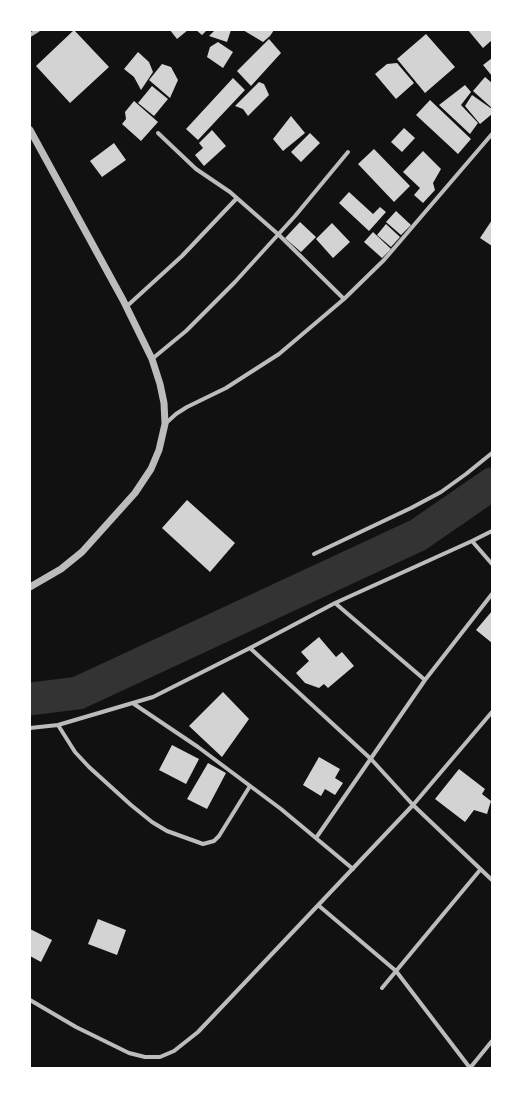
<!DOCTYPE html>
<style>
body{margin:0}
#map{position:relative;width:522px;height:1098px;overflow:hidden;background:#111;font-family:Quicksand,sans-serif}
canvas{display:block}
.frame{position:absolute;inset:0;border:31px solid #fff;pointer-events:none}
</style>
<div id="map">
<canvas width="522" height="1098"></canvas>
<div class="frame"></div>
</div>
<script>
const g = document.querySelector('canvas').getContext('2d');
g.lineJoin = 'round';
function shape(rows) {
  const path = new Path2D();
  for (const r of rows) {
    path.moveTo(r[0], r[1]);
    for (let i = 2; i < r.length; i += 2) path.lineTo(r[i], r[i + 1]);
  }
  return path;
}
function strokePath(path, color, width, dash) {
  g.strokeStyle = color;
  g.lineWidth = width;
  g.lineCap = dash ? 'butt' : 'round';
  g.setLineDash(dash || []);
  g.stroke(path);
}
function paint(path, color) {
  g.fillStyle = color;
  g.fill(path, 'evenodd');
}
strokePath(shape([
 [30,699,78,693,418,535,492,484]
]), '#333', 33);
paint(shape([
 [74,30,109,67,70,103,36,66],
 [170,30,188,30,177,39],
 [196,30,207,30,202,35],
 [215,30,231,30,227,42,209,36],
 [243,30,274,30,270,36,263,42],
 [468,30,490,30,492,32,492,40,483,48],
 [426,34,455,67,425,93,397,59],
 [269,39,281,53,251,86,237,71],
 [218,42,233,52,223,68,207,57,210,47],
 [138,52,149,62,153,72,141,90,134,77,124,69],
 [492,58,492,76,483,65],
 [397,63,414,83,396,99,375,74,387,64],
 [162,64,171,67,178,80,170,98,149,80],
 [485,77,492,83,492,108,473,91],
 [233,78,245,90,198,140,186,129],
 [259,82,264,84,269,95,248,116,243,109,235,106],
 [465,85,471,92,461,105,478,123,470,134,439,105],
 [152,86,168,99,154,116,138,103],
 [472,95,492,109,492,114,480,124,465,106],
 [430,100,471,139,458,154,416,115],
 [134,101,158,122,141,141,122,124,126,119,125,112],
 [291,116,305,133,283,151,273,139],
 [404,128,415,138,402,152,391,142],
 [212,130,226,146,204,166,195,155,203,148,199,143],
 [310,133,320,143,301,162,291,152],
 [114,143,126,160,102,177,90,161],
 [374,149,410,186,394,202,358,164],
 [423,151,441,169,433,183,435,190,423,203,414,195,420,188,403,172],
 [349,192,373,214,380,207,386,212,369,231,339,203],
 [396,211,411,225,401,235,386,222],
 [492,220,492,246,480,238],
 [300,222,316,237,301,252,285,238],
 [332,223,350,242,333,258,316,239],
 [386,224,400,237,391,247,377,235],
 [373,232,391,249,382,258,364,242],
 [187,500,235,543,210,572,162,528],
 [492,611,492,643,476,630],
 [319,637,336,657,342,652,354,666,328,688,324,684,319,688,305,683,296,673,309,661,301,652],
 [223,692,249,719,222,757,189,726],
 [172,745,199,759,186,784,159,770],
 [319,757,340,769,335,778,343,783,335,795,325,789,321,796,303,785],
 [208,763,226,773,207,809,187,799],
 [459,769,485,789,482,794,491,801,487,814,474,810,465,822,435,799],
 [98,919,126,930,117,955,88,944],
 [30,929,52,940,41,962,30,956]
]), '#d3d3d3');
strokePath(shape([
 [30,35,38,30],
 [158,133,196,169,230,192,279,235,344,299],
 [126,307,182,256,237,198],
 [152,359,186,331,235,282,295,216,348,152],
 [165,424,176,414,187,407,226,388,279,354,344,299,384,260,492,134],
 [472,541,492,564],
 [314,554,411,508,441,492,466,474,492,453],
 [335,603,425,680],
 [250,648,371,759,413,805,492,880],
 [134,704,198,747,281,809,353,869],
 [58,725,75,752,89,767,131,805,152,822,167,831,203,844,214,841,219,836,250,786],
 [30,728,58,725,153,697,250,648,335,603,472,541,492,531],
 [316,838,425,680,492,594],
 [318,905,396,971,470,1068],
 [382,988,480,870],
 [30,1000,76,1027,129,1053,145,1057,160,1057,174,1051,198,1032,413,805,492,712],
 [470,1068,492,1041]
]), '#bcbcbc', 4);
strokePath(shape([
 [30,130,123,300,152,359,160,384,164,403,165,424,159,450,151,469,135,493,82,552,61,569,30,587]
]), '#bcbcbc', 7);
</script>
